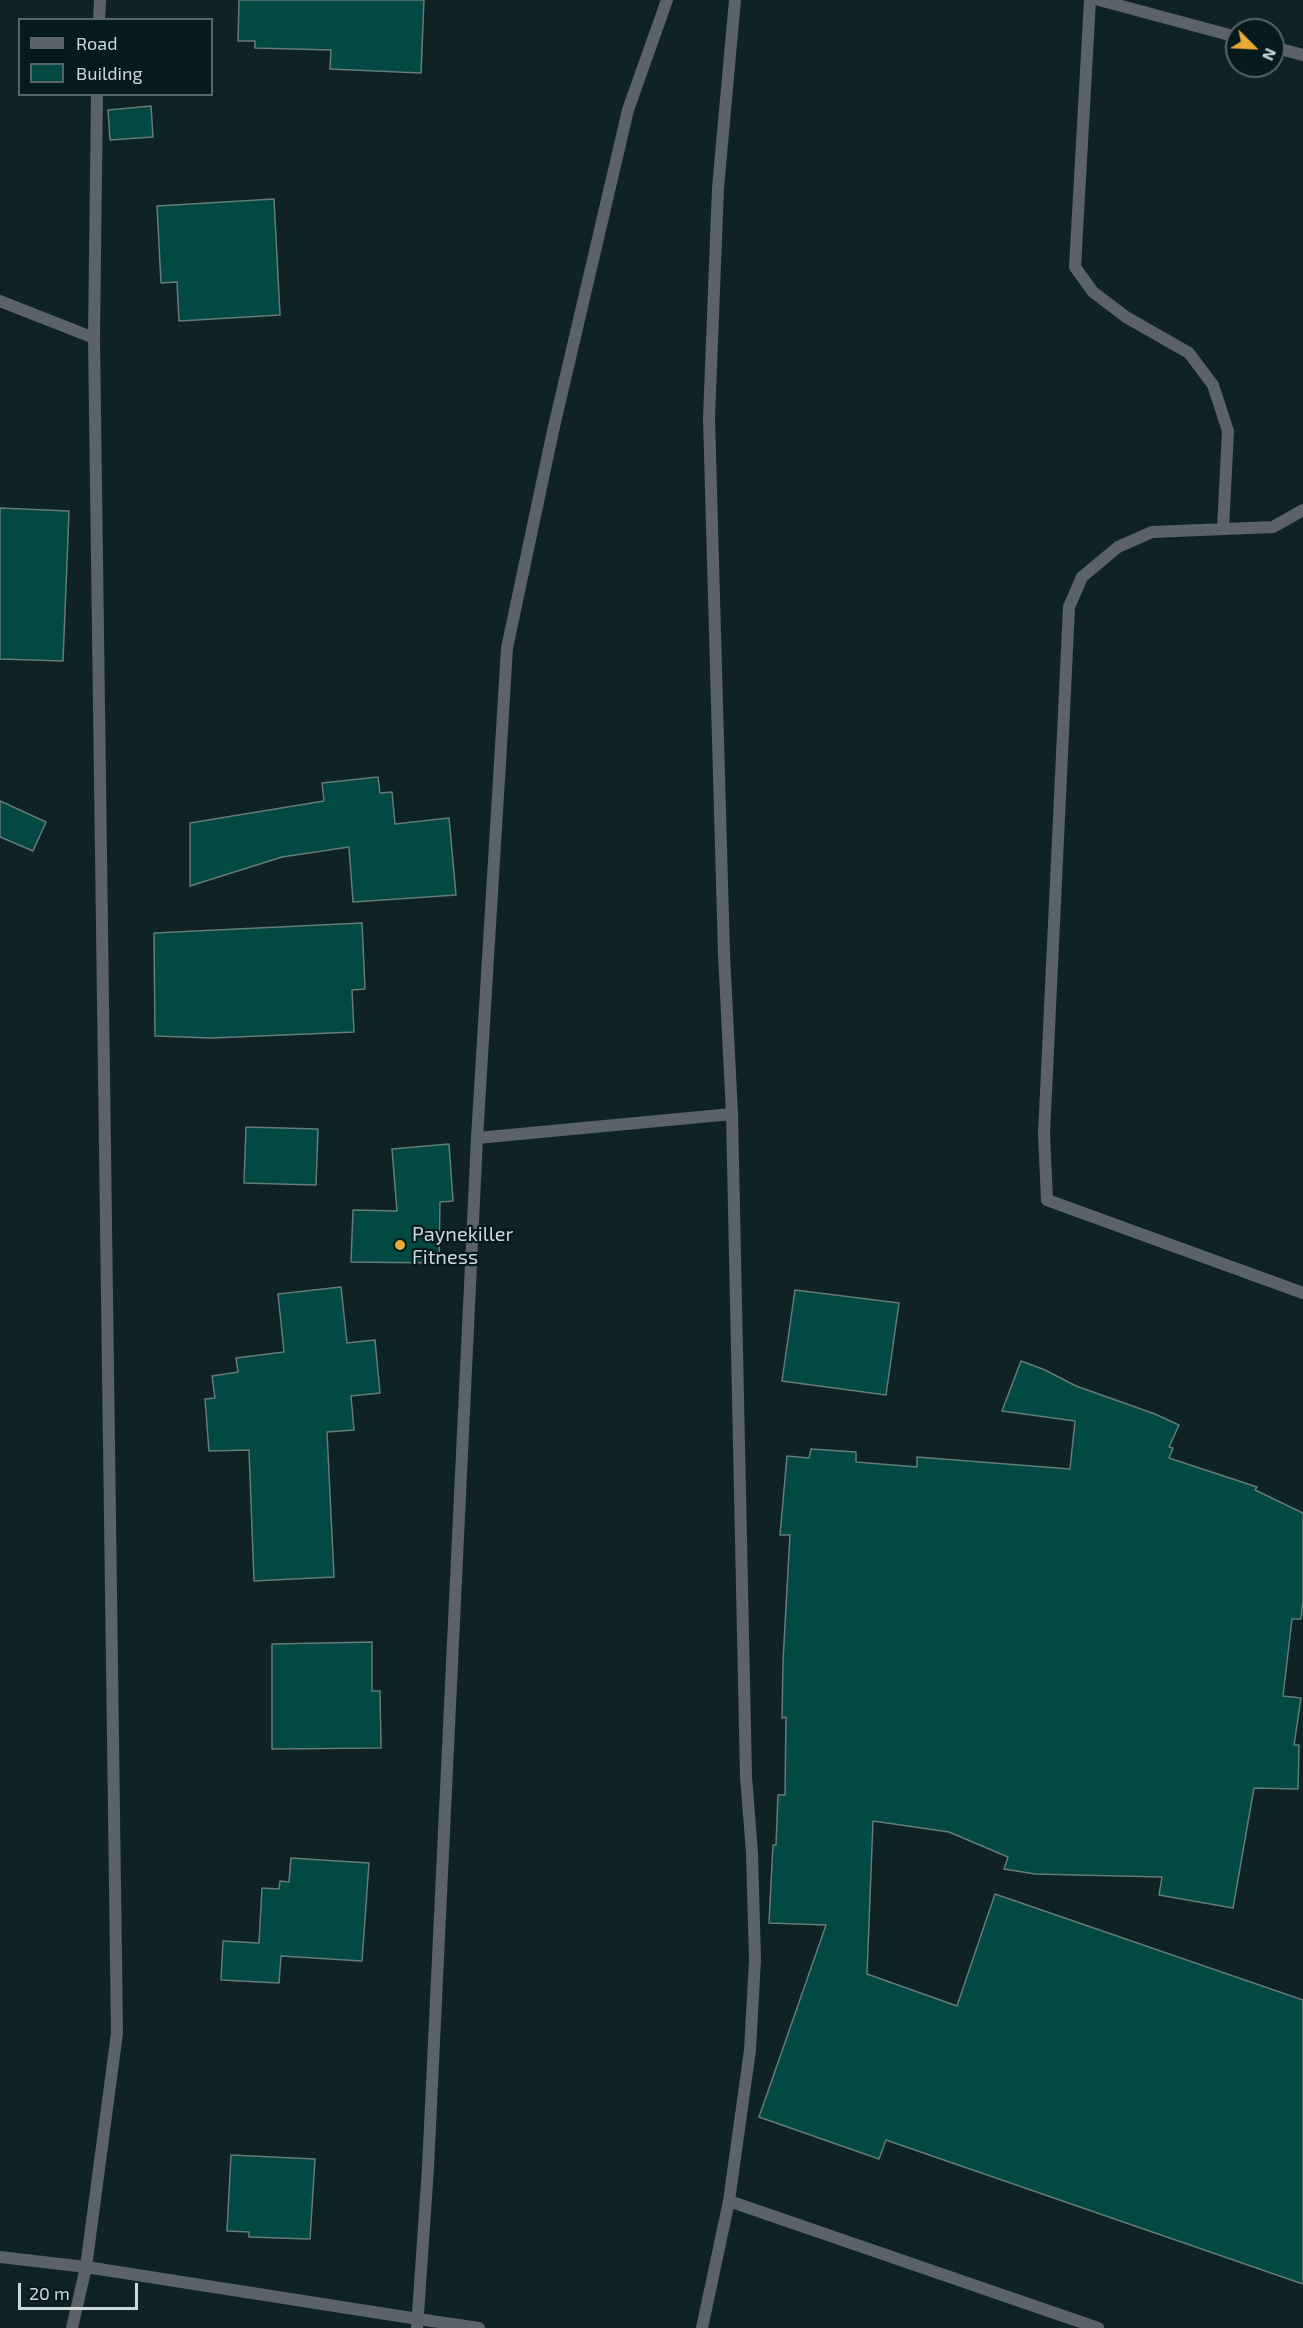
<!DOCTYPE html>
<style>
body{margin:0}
#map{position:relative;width:1303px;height:2328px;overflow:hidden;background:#0f2327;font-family:"Exo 2",sans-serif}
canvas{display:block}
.legend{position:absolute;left:18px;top:18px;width:195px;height:78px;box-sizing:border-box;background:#06191d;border:2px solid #556569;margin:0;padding:8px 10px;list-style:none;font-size:18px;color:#ccd8da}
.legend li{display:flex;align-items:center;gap:12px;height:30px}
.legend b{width:30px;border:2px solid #556569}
.north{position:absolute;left:1225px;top:18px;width:60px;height:60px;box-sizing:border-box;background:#06191d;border:2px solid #556569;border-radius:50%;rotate:114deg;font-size:16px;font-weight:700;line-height:24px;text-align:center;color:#ccd8da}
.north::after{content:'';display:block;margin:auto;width:21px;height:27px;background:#e8ab37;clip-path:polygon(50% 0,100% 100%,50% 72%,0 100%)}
.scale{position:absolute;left:18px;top:2283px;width:120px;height:27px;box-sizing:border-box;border:3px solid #ccd8da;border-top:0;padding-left:8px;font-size:18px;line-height:21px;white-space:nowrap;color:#ccd8da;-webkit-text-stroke:4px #06191d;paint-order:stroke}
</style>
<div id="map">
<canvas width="1303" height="2328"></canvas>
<ul class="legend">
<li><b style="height:8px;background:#5b6268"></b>Road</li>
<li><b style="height:16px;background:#024843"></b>Building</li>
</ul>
<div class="north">N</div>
<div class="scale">20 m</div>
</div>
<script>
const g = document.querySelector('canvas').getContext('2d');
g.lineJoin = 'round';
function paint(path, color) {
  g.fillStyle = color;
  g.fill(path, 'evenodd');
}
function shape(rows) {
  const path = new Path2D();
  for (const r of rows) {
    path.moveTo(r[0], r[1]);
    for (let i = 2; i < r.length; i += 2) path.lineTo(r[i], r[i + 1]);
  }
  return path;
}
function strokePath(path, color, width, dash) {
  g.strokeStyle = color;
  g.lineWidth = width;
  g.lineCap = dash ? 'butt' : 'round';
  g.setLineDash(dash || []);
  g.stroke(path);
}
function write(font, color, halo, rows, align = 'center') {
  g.font = font + ' "Exo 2",sans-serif';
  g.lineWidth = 4.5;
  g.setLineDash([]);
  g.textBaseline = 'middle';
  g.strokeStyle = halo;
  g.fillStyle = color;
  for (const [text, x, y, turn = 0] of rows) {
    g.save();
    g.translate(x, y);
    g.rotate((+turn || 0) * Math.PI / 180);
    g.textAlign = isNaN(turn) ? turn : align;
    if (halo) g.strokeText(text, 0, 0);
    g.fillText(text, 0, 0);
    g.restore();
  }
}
const building = shape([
 [239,0,424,0,421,73,330,69,331,50,255,48,255,41,238,41,239,0],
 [151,106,153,137,110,140,108,110,151,106],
 [274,199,280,315,179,321,177,282,161,283,157,206,274,199],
 [0,508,69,511,63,661,0,659,0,508],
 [378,777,380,793,392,792,395,824,449,818,456,895,353,902,349,847,282,857,190,886,190,823,324,801,322,783,378,777],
 [0,801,46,822,33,851,0,837,0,801],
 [362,923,365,989,352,990,354,1032,212,1038,155,1036,154,933,362,923],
 [246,1127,318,1129,316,1185,244,1183,246,1127],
 [449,1144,453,1201,440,1202,439,1263,351,1262,353,1210,397,1211,392,1149,449,1144],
 [341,1287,347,1343,375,1340,380,1393,351,1396,354,1430,327,1432,334,1577,254,1581,249,1450,209,1451,205,1399,215,1398,212,1376,238,1372,236,1358,284,1352,278,1294,341,1287],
 [795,1290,899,1303,886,1395,782,1381,795,1290],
 [1021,1361,1045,1370,1076,1386,1155,1414,1179,1425,1169,1447,1173,1448,1169,1458,1257,1487,1255,1490,1303,1513,1303,1600,1301,1619,1292,1619,1283,1696,1301,1698,1294,1745,1299,1745,1298,1789,1254,1788,1233,1908,1159,1895,1162,1877,1035,1874,1004,1869,1008,1857,949,1832,873,1821,867,1974,957,2006,995,1894,1303,2000,1303,2284,886,2140,879,2159,759,2117,826,1925,769,1923,773,1845,776,1845,778,1795,785,1795,786,1717,782,1718,783,1661,790,1535,780,1535,787,1456,809,1458,811,1449,856,1452,856,1462,917,1467,917,1457,1070,1469,1075,1421,1002,1411,1021,1361],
 [372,1642,372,1691,380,1691,381,1748,272,1749,272,1644,372,1642],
 [291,1858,369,1863,362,1961,281,1956,279,1983,221,1980,223,1941,259,1943,262,1888,279,1889,280,1881,289,1882,291,1858],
 [231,2155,315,2159,310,2239,249,2237,249,2232,227,2231,231,2155]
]);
paint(building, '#024843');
strokePath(building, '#647b78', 1.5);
strokePath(shape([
 [1090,0,1075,267,1093,292,1126,317,1189,353,1213,385,1228,431,1223,529],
 [1099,0,1237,37],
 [1273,47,1303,55],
 [0,301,94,338],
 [1303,510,1273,527,1152,532,1118,547,1082,577,1069,607,1044,1134,1047,1200,1303,1293],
 [477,1138,732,1114],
 [729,2201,1098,2328],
 [418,2319,479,2328],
 [702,2328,729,2201,750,2050,755,1960,752,1853,746,1776,732,1114,724,954,709,418,718,188,735,0]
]), '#5b6268', 12);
strokePath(shape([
 [99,20,100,0],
 [0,2257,86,2267,418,2319],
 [72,2328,86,2267,117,2033,94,338,97,94],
 [417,2328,428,2168,477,1138,507,648,553,431,628,110,667,0]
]), '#5b6268', 12);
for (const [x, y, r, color] of [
 [400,1245,6,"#e8ab37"]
]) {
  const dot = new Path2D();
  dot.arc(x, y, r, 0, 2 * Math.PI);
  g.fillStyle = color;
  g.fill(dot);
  strokePath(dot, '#06191d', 2);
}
write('20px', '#ccd8da', '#06191d', [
 ["Paynekiller",412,1234],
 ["Fitness",412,1257]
], 'left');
</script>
